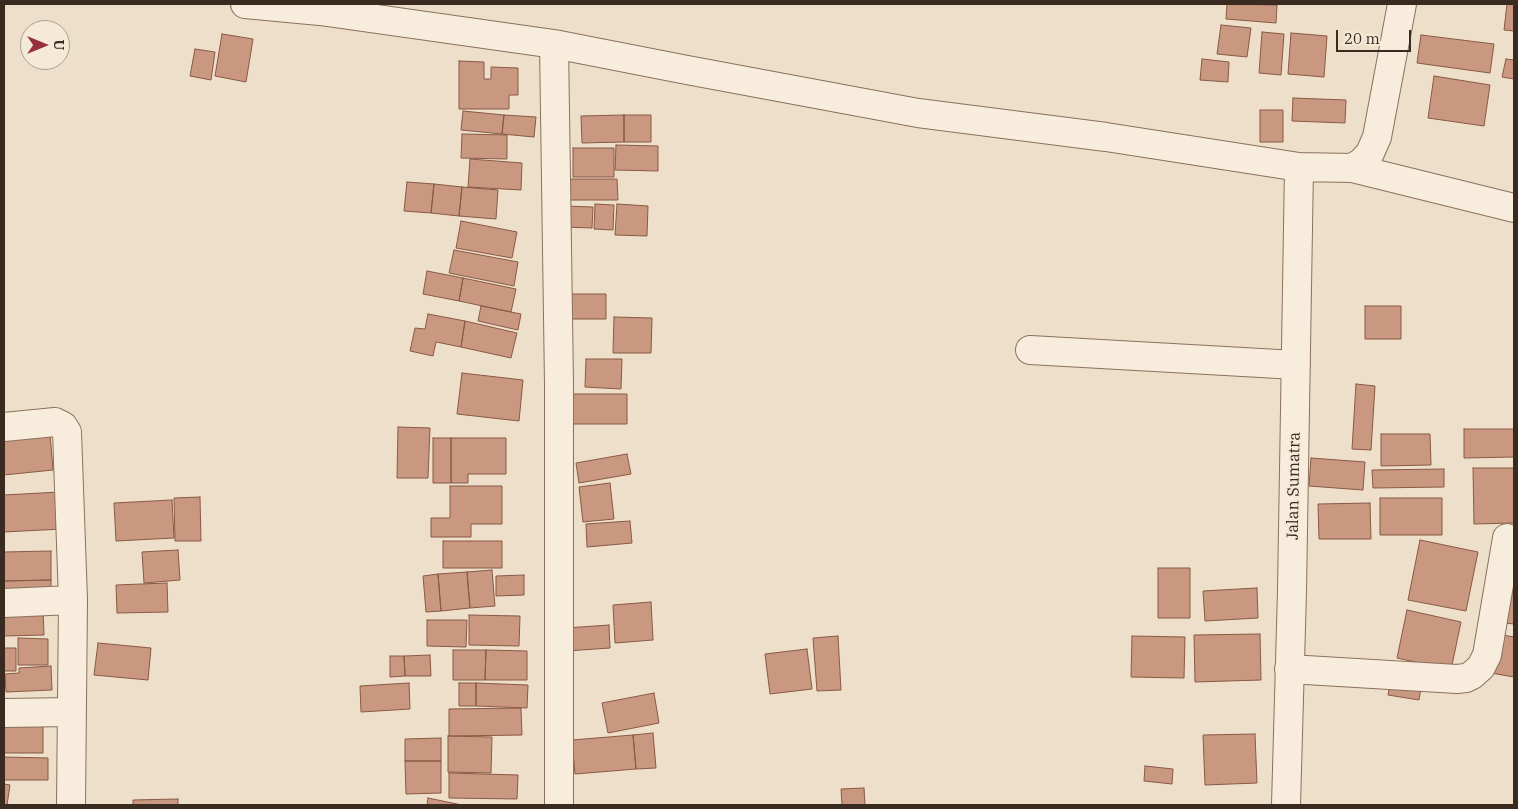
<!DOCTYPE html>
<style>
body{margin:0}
#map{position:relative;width:1518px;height:809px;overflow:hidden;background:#eddfc9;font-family:"IBM Plex Serif",serif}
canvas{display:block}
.frame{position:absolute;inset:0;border:5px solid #3a2b21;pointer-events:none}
.north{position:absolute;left:20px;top:20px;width:50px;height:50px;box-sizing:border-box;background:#f5ead8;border:1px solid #aa9e8f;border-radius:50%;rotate:90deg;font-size:14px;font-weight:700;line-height:20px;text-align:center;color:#3a2b21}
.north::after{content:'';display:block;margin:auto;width:18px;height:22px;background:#96303a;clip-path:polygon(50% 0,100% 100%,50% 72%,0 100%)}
.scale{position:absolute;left:1336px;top:30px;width:75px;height:22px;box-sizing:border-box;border:2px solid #3a2b21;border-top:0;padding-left:6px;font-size:15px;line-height:18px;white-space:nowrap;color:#3a2b21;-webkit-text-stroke:4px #f5ead8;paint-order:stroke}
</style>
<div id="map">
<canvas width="1518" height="809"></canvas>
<div class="frame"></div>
<div class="north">U</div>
<div class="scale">20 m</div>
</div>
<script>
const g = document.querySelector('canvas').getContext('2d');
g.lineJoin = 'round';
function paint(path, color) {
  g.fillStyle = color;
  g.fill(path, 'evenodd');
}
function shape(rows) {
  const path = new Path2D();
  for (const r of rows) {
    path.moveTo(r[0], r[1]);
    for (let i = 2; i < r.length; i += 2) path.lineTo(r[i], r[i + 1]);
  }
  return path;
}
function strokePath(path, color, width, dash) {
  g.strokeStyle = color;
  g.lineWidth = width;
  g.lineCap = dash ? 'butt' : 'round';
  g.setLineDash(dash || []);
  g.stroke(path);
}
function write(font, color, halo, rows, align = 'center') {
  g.font = font + ' "IBM Plex Serif",serif';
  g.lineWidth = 4.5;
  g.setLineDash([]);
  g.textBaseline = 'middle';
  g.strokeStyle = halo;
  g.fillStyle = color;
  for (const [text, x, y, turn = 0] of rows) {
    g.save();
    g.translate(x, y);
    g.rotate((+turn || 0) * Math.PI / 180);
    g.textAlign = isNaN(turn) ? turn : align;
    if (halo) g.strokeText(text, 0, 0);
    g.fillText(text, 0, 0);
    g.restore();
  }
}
const building = shape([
 [1227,4,1277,5,1276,23,1226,19,1227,4],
 [1507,4,1514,4,1514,31,1504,30,1507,4],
 [1221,25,1251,28,1247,57,1217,54,1221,25],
 [1262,32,1284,34,1281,75,1259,73,1262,32],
 [1291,33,1327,36,1324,77,1288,74,1291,33],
 [222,34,253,39,246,82,215,76,222,34],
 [1421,35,1494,44,1490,73,1417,63,1421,35],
 [195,49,215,52,211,80,190,76,195,49],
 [1202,59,1229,62,1228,82,1200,80,1202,59],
 [1506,59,1514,60,1514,79,1502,77,1506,59],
 [459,61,484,62,484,79,491,79,491,67,518,68,518,95,509,95,509,109,459,109,459,61],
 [1434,76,1490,85,1484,126,1428,118,1434,76],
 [1293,98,1346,100,1345,123,1292,121,1293,98],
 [1260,110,1283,110,1283,142,1260,142,1260,110],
 [463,111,504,115,502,134,461,130,463,111],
 [504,115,536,117,534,137,502,134,504,115],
 [624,115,624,142,582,143,581,116,624,115],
 [624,115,651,115,651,142,624,142,624,115],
 [462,134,507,135,507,159,461,158,462,134],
 [616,145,658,146,658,171,615,170,616,145],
 [573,148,614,148,614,177,573,177,573,148],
 [470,159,522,163,521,190,468,187,470,159],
 [565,179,617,179,618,200,565,200,565,179],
 [407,182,434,184,431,213,404,211,407,182],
 [434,184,462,187,459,216,431,213,434,184],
 [462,187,498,190,496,219,459,216,462,187],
 [595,204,614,205,613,230,594,229,595,204],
 [617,204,648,206,647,236,615,235,617,204],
 [565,206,593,207,592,228,565,227,565,206],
 [461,221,517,232,512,258,456,248,461,221],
 [454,250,518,262,514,286,449,273,454,250],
 [427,271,463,278,459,301,423,294,427,271],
 [463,278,516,289,511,312,459,301,463,278],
 [565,294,606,294,606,319,565,319,565,294],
 [481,306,521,314,518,330,478,321,481,306],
 [1365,306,1401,306,1401,339,1365,339,1365,306],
 [428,314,465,321,461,347,436,342,433,356,410,351,415,328,425,329,428,314],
 [614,317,652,318,651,353,613,353,614,317],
 [465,321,517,333,511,358,461,347,465,321],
 [586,359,622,359,621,389,585,387,586,359],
 [462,373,523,380,519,421,457,414,462,373],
 [1356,384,1375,386,1371,450,1352,449,1356,384],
 [571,394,627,394,627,424,570,424,571,394],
 [398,427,430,428,428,478,397,478,398,427],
 [1464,429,1514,429,1514,457,1464,458,1464,429],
 [50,434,53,470,4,475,4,439,50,434],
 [1381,434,1430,434,1431,465,1381,466,1381,434],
 [433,438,451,438,451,483,433,483,433,438],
 [451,438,506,438,506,474,468,474,468,483,451,483,451,438],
 [627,454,631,474,579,483,576,463,627,454],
 [1311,458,1365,462,1363,490,1309,486,1311,458],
 [1473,468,1514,468,1514,523,1474,524,1473,468],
 [1444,469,1444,487,1373,488,1372,470,1444,469],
 [610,483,614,519,583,522,579,487,610,483],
 [450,486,502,486,502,524,471,524,471,537,431,537,431,518,450,518,450,486],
 [60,492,62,529,4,532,4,495,60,492],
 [200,497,201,541,175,541,174,498,200,497],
 [1380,498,1442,498,1442,535,1380,535,1380,498],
 [172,500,174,538,116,541,114,503,172,500],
 [1370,503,1371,539,1319,539,1318,504,1370,503],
 [630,521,632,543,587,547,586,524,630,521],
 [1420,540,1478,552,1466,611,1408,600,1420,540],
 [443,541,502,541,502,568,443,568,443,541],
 [178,550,180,580,144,583,142,552,178,550],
 [51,551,51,580,4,581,4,552,51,551],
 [1158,568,1190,568,1190,618,1158,618,1158,568],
 [492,570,495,606,470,608,467,572,492,570],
 [467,572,470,608,441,611,438,574,467,572],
 [1514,573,1514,624,1504,623,1514,573],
 [438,574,441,611,426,612,423,576,438,574],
 [524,575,524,595,496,596,496,576,524,575],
 [51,580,51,600,4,601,4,581,51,580],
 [167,583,168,612,117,613,116,585,167,583],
 [1257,588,1258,618,1205,621,1203,591,1257,588],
 [651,602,653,640,615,643,613,605,651,602],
 [43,609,44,635,4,636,4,610,43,609],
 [1407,610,1461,622,1451,670,1397,658,1407,610],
 [469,615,520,616,519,646,469,645,469,615],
 [427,620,467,620,466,647,427,646,427,620],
 [609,625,610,648,567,651,566,628,609,625],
 [1492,633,1514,637,1514,677,1485,672,1492,633],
 [1260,634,1261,680,1195,682,1194,635,1260,634],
 [838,636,841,690,817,691,813,638,838,636],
 [1132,636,1185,637,1184,678,1131,677,1132,636],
 [18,638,48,639,48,665,18,665,18,638],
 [98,643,151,648,148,680,94,675,98,643],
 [4,648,16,648,16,671,4,671,4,648],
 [807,649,812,689,770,694,765,654,807,649],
 [453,650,486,650,485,680,453,680,453,650],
 [486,650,527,651,527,680,485,680,486,650],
 [430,655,431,676,405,676,404,656,430,655],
 [390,656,404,656,405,676,390,677,390,656],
 [51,666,52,690,6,692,5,674,19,673,19,668,51,666],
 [1391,678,1422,683,1419,700,1388,695,1391,678],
 [409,683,410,709,361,712,360,686,409,683],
 [459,683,476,683,476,706,459,706,459,683],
 [476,683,528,685,527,708,476,706,476,683],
 [654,693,659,723,608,733,602,703,654,693],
 [521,708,522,735,449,736,449,709,521,708],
 [4,723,43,723,43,753,4,753,4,723],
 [653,733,656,768,636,769,633,735,653,733],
 [1255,734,1257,783,1205,785,1203,735,1255,734],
 [633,735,636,769,575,774,572,740,633,735],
 [448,736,492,737,491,773,448,772,448,736],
 [441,738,441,761,405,761,405,739,441,738],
 [4,757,48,758,48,780,4,780,4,757],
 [405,761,441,761,441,793,406,794,405,761],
 [1145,766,1173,769,1172,784,1144,781,1145,766],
 [449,773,518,775,517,799,449,798,449,773],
 [4,784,10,785,7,805,4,805,4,784],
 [864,788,865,805,842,805,841,789,864,788],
 [428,798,462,805,427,805,428,798],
 [178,799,178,805,133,805,133,800,178,799]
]);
paint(building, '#ca9880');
strokePath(building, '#885945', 1);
const minor = shape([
 [245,4,320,11,554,44,687,70,918,113,1106,137,1299,167,1352,168,1514,208],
 [554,44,559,384,559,805],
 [1352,168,1362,162,1370,153,1377,137,1402,4],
 [1030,350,1296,365],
 [4,427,55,422,63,426,67,432,73,600,71,805],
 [4,603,73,600],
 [1289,669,1457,679,1466,678,1472,675,1481,667,1487,655,1507,538],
 [4,713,72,712],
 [1286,805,1292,591,1299,167]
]);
strokePath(minor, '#89715e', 30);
strokePath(minor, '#f8eddc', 28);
write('16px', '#3a2b21', '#f5ead8', [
 ["Jalan Sumatra",1294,486,-89]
]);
</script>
